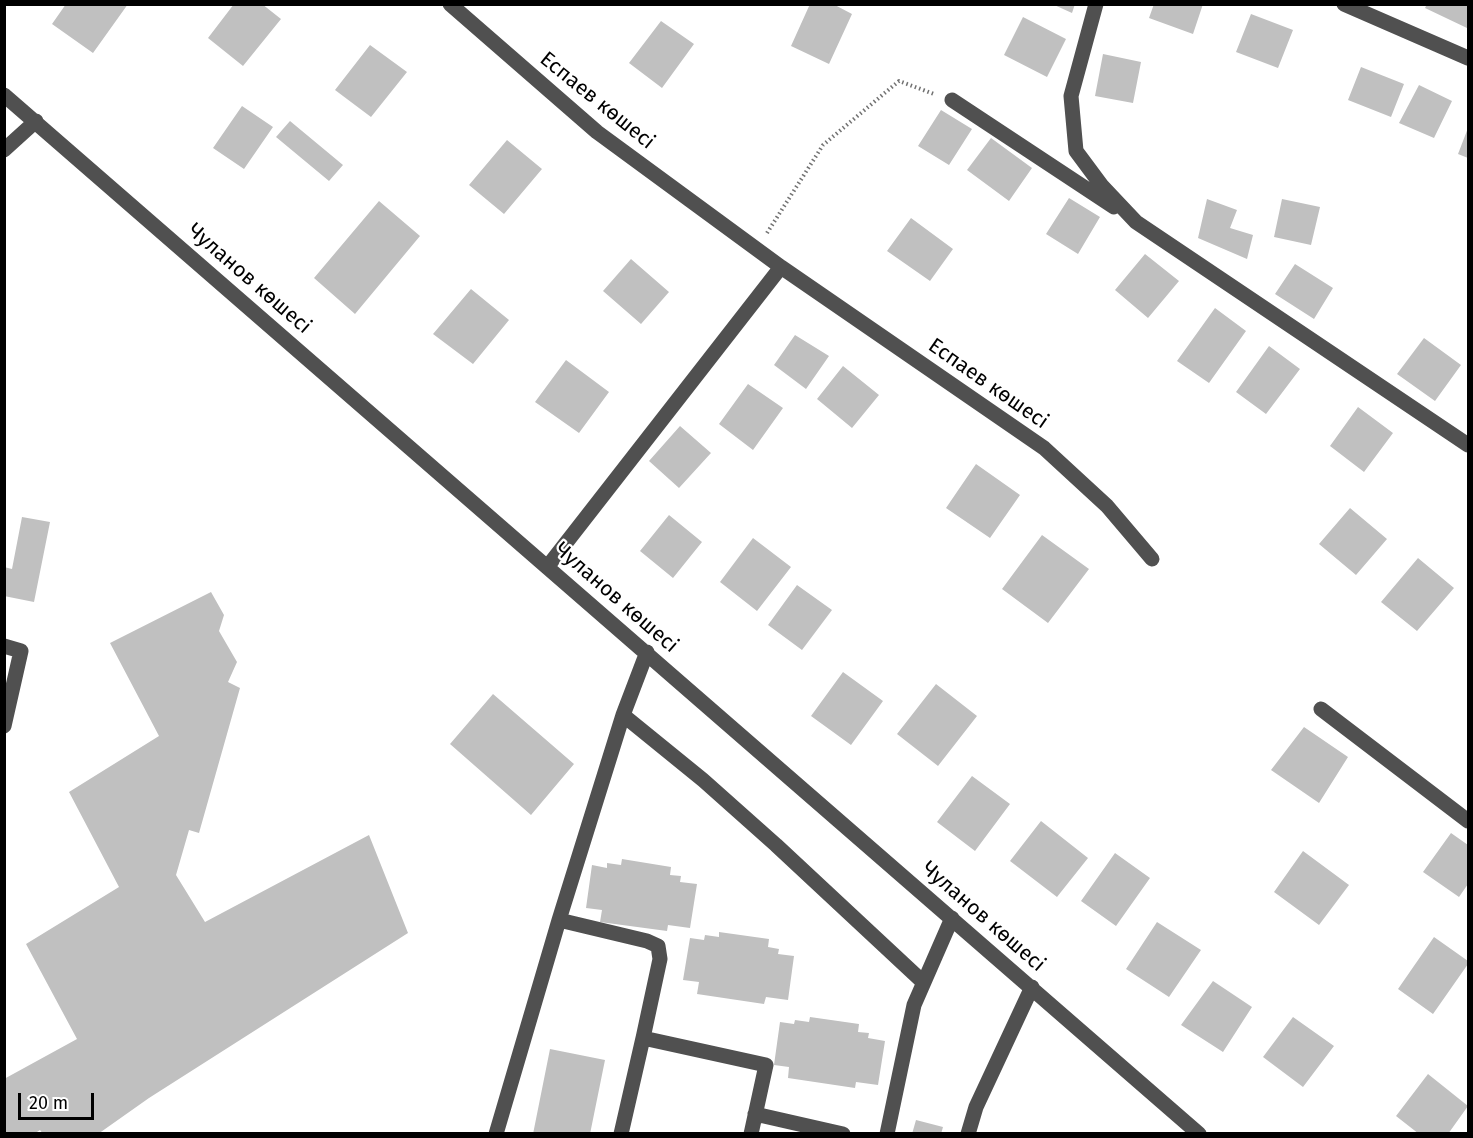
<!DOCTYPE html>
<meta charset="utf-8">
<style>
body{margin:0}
#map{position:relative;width:1473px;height:1138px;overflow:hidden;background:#fff;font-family:"Fira Sans",sans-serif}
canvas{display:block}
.frame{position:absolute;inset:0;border:6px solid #000;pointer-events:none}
.scale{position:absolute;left:18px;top:1093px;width:76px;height:27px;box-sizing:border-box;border:3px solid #000;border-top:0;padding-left:8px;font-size:18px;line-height:21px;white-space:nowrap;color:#000;-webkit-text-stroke:4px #fff;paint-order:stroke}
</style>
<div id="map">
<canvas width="1473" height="1138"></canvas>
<div class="frame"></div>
<div class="scale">20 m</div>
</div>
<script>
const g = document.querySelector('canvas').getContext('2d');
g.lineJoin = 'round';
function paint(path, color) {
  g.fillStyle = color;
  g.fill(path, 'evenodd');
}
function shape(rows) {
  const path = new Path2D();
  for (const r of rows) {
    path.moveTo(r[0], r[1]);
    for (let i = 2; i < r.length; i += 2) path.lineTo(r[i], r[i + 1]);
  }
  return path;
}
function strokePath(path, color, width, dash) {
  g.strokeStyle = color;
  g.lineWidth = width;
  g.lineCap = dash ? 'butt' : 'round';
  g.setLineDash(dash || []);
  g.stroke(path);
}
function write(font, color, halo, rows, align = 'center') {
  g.font = font + ' "Fira Sans",sans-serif';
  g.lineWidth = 4.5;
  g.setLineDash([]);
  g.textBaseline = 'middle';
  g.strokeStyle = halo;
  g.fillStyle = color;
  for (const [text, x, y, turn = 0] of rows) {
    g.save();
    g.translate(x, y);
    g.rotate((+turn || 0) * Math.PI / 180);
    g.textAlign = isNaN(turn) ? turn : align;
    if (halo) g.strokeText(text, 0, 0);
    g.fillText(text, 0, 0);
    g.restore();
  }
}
paint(shape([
 [66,4,128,4,93,53,52,24],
 [234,4,262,4,281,19,243,66,208,38],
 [810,4,833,4,852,14,829,64,791,46],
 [1052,4,1075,4,1072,13],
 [1154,4,1203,4,1193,34,1149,18],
 [1427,4,1468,4,1468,25,1467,28,1425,8],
 [1251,14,1293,30,1278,68,1236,52],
 [1023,17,1066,39,1047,77,1004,55],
 [661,21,694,44,662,88,629,63],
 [370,45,407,72,371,117,335,90],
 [1103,54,1141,62,1133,103,1095,96],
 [1361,67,1404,84,1391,117,1348,100],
 [1419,85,1452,101,1434,138,1399,123],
 [242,106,273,127,244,169,213,148],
 [941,110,972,129,949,165,918,146],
 [290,121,343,165,329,181,276,137],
 [1468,128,1468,158,1458,154],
 [991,138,1032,168,1009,201,967,170],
 [507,140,542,169,504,214,469,185],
 [1069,198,1100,217,1078,254,1046,234],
 [1207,199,1237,210,1230,228,1253,235,1247,259,1198,238],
 [1282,199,1320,207,1311,245,1274,237],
 [379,201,420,236,355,314,314,278],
 [911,218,953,249,930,281,887,251],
 [1145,254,1179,281,1148,318,1115,290],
 [631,259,669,292,641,324,603,291],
 [1295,264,1333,288,1314,319,1275,294],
 [471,289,509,320,473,364,433,334],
 [1215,308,1246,331,1209,383,1177,361],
 [795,335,829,356,806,389,774,365],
 [1424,338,1461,365,1435,401,1397,374],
 [1269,346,1300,369,1266,414,1236,392],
 [566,360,609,392,579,433,535,402],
 [843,366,879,395,852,428,817,399],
 [748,384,783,408,753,450,719,424],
 [1358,407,1393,433,1364,472,1330,446],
 [680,426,711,453,679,488,649,461],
 [976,464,1020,495,990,538,946,508],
 [1350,508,1387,539,1356,575,1319,544],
 [669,515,702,542,673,578,640,551],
 [22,517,50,522,34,602,4,596,4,567,12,569],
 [1042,535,1089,569,1048,623,1002,589],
 [753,538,791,567,757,611,720,582],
 [1418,558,1454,588,1417,631,1381,602],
 [797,585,832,610,802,650,768,625],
 [211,592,224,615,219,631,237,662,228,682,240,688,199,833,189,830,176,875,205,922,369,835,408,933,149,1098,98,1134,43,1134,40,1130,34,1134,6,1134,4,1079,77,1039,26,944,119,887,69,792,159,736,110,643],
 [843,672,883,701,851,745,811,716],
 [936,684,977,716,938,766,897,734],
 [493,694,574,764,531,815,450,744],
 [1304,727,1348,757,1319,803,1271,770],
 [972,776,1010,804,975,851,937,822],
 [1041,821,1088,858,1057,897,1010,861],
 [1451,833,1468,845,1468,884,1459,897,1423,872],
 [1303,851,1349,885,1319,925,1274,892],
 [1115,853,1150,878,1116,926,1081,901],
 [622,859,671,867,670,875,681,876,680,882,697,884,690,928,668,925,667,931,600,922,602,910,586,908,592,865,607,868,607,863,621,865],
 [1157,922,1201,950,1169,997,1126,969],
 [719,932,769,939,768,947,779,949,778,954,794,956,788,1000,766,997,764,1004,697,994,699,982,683,980,690,938,704,940,705,935,719,937],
 [1434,937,1468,961,1468,964,1433,1014,1398,989],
 [1213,981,1252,1007,1223,1052,1181,1025],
 [810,1017,859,1024,858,1032,869,1033,868,1038,885,1041,878,1085,856,1082,855,1088,788,1078,789,1067,774,1065,780,1022,794,1024,795,1020,809,1022],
 [1293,1017,1334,1046,1303,1087,1263,1057],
 [550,1049,605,1060,590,1134,533,1134],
 [1428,1074,1468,1106,1448,1134,1419,1134,1396,1116],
 [916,1120,943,1127,941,1134,912,1134]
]), '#c0c0c0');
strokePath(shape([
 [767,233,823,145,899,81,934,94]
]), '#727272', 4, [1.5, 3]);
strokePath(shape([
 [450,4,597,132,781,267],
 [1096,4,1071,96,1076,151,1102,186,1136,222,1468,445],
 [1344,4,1468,58],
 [4,95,1199,1134],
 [952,100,1114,207],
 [4,150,36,121],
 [548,566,781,267,1044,448,1107,506,1152,559],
 [4,646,21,651,4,726],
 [1321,709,1468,821],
 [623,715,703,780,776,845,923,982],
 [559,920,647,941,658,946,660,959,643,1038],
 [755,1114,843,1134],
 [496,1134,559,920,623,715,647,652],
 [621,1134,643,1038,766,1065,751,1134],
 [887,1134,914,1005,952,918],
 [968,1134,976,1107,1032,987]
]), '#505050', 15);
write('21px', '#000', '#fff', [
 ["Еспаев көшесі",597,101,39],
 ["Чуланов көшесі",249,279,41],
 ["Еспаев көшесі",988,384,35],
 ["Чуланов көшесі",616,598,41],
 ["Чуланов көшесі",983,917,41]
]);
</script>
